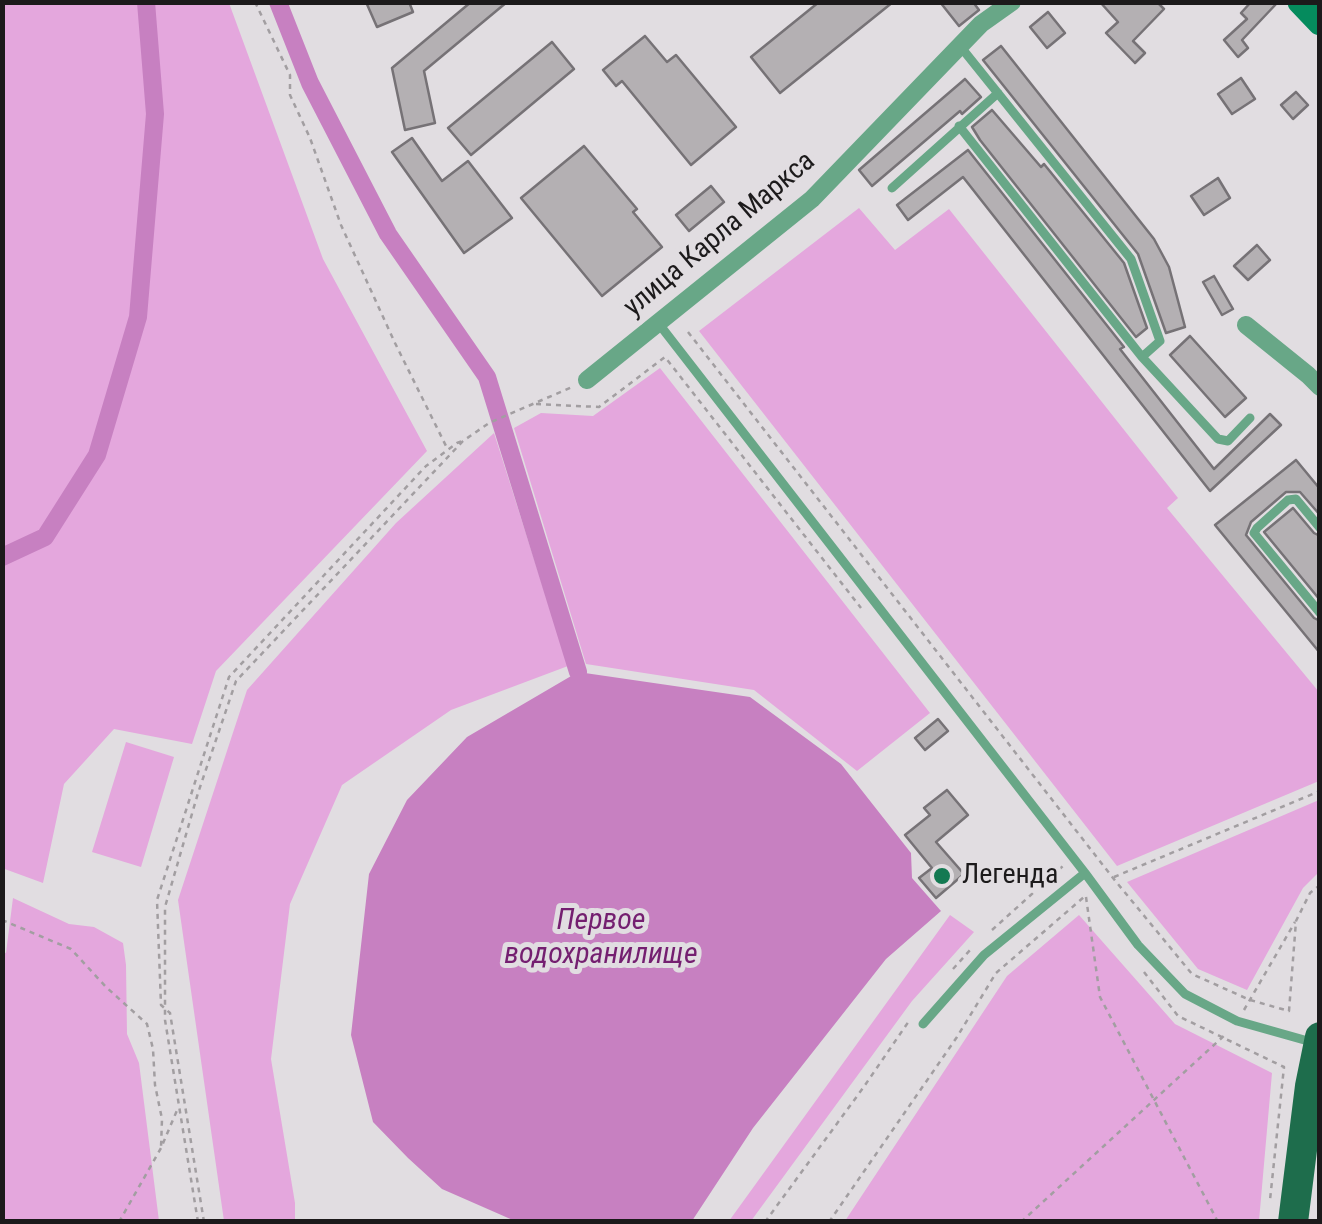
<!DOCTYPE html>
<meta charset="utf-8">
<style>
body{margin:0}
#map{position:relative;width:1322px;height:1224px;overflow:hidden;background:#e1dde1;font-family:"Roboto Condensed",sans-serif}
canvas{display:block}
.frame{position:absolute;inset:0;border:5px solid #1c1a1b;pointer-events:none}
</style>
<div id="map">
<canvas width="1322" height="1224"></canvas>
<div class="frame"></div>
</div>
<script>
const g = document.querySelector('canvas').getContext('2d');
g.lineJoin = 'round';
function paint(path, color) {
  g.fillStyle = color;
  g.fill(path, 'evenodd');
}
function shape(rows) {
  const path = new Path2D();
  for (const r of rows) {
    path.moveTo(r[0], r[1]);
    for (let i = 2; i < r.length; i += 2) path.lineTo(r[i], r[i + 1]);
  }
  return path;
}
function strokePath(path, color, width, dash) {
  g.strokeStyle = color;
  g.lineWidth = width;
  g.lineCap = dash ? 'butt' : 'round';
  g.setLineDash(dash || []);
  g.stroke(path);
}
function write(font, color, halo, rows, align = 'center') {
  g.font = font + ' "Roboto Condensed",sans-serif';
  g.lineWidth = 10;
  g.setLineDash([]);
  g.textBaseline = 'middle';
  g.strokeStyle = halo;
  g.fillStyle = color;
  for (const [text, x, y, turn = 0] of rows) {
    g.save();
    g.translate(x, y);
    g.rotate((+turn || 0) * Math.PI / 180);
    g.textAlign = isNaN(turn) ? turn : align;
    if (halo) g.strokeText(text, 0, 0);
    g.fillText(text, 0, 0);
    g.restore();
  }
}
paint(shape([
 [2,3,229,3,323,259,427,451,216,671,192,744,114,729,64,784,43,883,2,868],
 [859,208,895,250,949,209,1178,498,1167,508,1319,692,1319,781,1117,866,699,331],
 [660,368,930,713,857,771,754,690,586,664,514,428,541,413,593,416],
 [494,433,568,666,451,710,342,785,290,904,271,1059,295,1203,295,1221,224,1221,178,900,247,690,396,523],
 [126,742,174,757,141,867,92,852],
 [1319,800,1319,872,1303,888,1247,990,1198,969,1127,882],
 [13,898,69,924,94,927,123,943,126,965,127,1034,139,1063,159,1221,3,1221,2,952,6,953],
 [950,915,974,932,912,1001,751,1221,729,1221],
 [1079,915,1175,1024,1272,1073,1259,1221,845,1221,1007,976]
]), '#e4a7dd');
paint(shape([
 [578,672,750,697,841,764,911,853,912,878,941,911,886,959,753,1128,692,1221,515,1221,442,1189,408,1158,373,1122,351,1035,369,874,407,800,467,737]
]), '#c780c1');
strokePath(shape([
 [278,2,310,83,388,234,487,377,578,672],
 [2,557,45,537,97,455,138,317,155,114,146,2]
]), '#c780c1', 18);
const building = shape([
 [366,2,409,2,413,12,377,27,366,2],
 [471,2,507,2,424,71,435,123,405,130,392,68,471,2],
 [819,2,893,2,780,93,751,57,819,2],
 [940,2,973,2,979,10,959,26,940,2],
 [1100,2,1157,2,1164,9,1133,41,1145,53,1135,63,1106,33,1118,22,1100,2],
 [1251,2,1278,2,1242,40,1248,48,1238,57,1224,40,1247,19,1241,13,1251,2],
 [1048,12,1065,33,1047,48,1030,27,1048,12],
 [645,36,667,62,676,55,736,127,691,165,622,81,616,86,603,70,645,36],
 [552,42,574,69,471,155,448,128,552,42],
 [1001,46,1154,239,1169,267,1185,327,1166,333,1138,254,983,60,1001,46],
 [1241,78,1255,99,1232,114,1218,94,1241,78],
 [965,79,981,97,962,114,960,111,872,186,859,170,965,79],
 [1296,92,1308,105,1293,119,1281,105,1296,92],
 [992,110,1041,167,1044,164,1124,263,1147,328,1136,337,980,140,972,127,992,110],
 [412,138,442,181,468,161,512,218,464,253,392,152,412,138],
 [584,146,637,209,633,212,662,247,602,296,521,198,584,146],
 [968,150,1124,347,1120,349,1214,469,1270,414,1281,425,1210,491,963,177,908,220,897,205,968,150],
 [1218,178,1230,198,1204,215,1191,196,1218,178],
 [711,186,724,202,689,231,676,215,711,186],
 [1257,245,1270,260,1248,280,1234,266,1257,245],
 [1214,276,1233,309,1222,315,1203,282,1214,276],
 [1190,336,1246,398,1225,417,1170,355,1190,336],
 [1296,460,1320,489,1320,515,1300,492,1286,492,1251,522,1246,535,1314,618,1320,621,1320,653,1215,525,1296,460],
 [1293,508,1314,533,1320,536,1320,600,1264,532,1293,508],
 [938,719,948,731,925,750,915,738,938,719],
 [947,790,968,815,936,842,964,874,936,898,919,878,932,868,905,835,930,815,924,808,947,790]
]);
paint(building, '#b4b0b3');
strokePath(building, '#767276', 2.5);
strokePath(shape([
 [255,2,290,75,290,95,310,138,341,225,395,343,447,448],
 [688,332,1113,878,1192,974,1250,1000,1289,1011,1296,921,1310,893,1320,885],
 [536,404,599,407,665,357,861,608],
 [1114,877,1320,791],
 [1086,897,1100,997,1218,1222],
 [2,920,71,949,106,987,147,1024,153,1049,155,1085,162,1119,161,1148],
 [992,930,1063,866],
 [953,969,971,949],
 [1144,972,1178,1016,1284,1067,1270,1200],
 [1244,1010,1295,922],
 [119,1222,161,1148,178,1108],
 [198,1222,165,1020,165,907,198,793,236,681,463,441,489,423,572,387],
 [204,1222,170,1013,161,1005,157,900,229,677,426,466,457,443,462,441],
 [765,1222,863,1088,909,1021],
 [829,1222,957,1037,996,973,1084,897],
 [1021,1222,1227,1033]
]), '#a29ea1', 2.5, [5, 5]);
strokePath(shape([
 [960,46,1131,259,1160,341,1142,357],
 [959,126,1142,357,1218,439,1228,441,1250,418],
 [892,188,998,93],
 [659,324,1085,873,1138,945,1185,994,1237,1021,1315,1043],
 [1320,528,1296,499,1288,500,1257,528,1254,533,1320,613],
 [923,1024,984,955,1085,873]
]), '#68a787', 9);
strokePath(shape([
 [1246,325,1308,375,1320,387],
 [587,380,812,199,981,24,1012,2]
]), '#68a787', 18);
strokePath(shape([
 [1300,2,1320,23]
]), '#058b5d', 25);
strokePath(shape([
 [1293,1222,1310,1086,1320,1037]
]), '#1e6d4c', 30);
for (const [x, y, r, color] of [
 [942,876,10,"#137952"]
]) {
  const dot = new Path2D();
  dot.arc(x, y, r, 0, 2 * Math.PI);
  g.fillStyle = color;
  g.fill(dot);
  strokePath(dot, '#e1dde1', 4);
}
write('28px', '#1c1a1b', '#e1dde1', [
 ["улица Карла Маркса",720,235,-40]
]);
write('28px', '#1c1a1b', '#e1dde1', [
 ["Легенда",962,876]
], 'left');
write('italic 30px', '#741f70', '#e1dde1', [
 ["Первое",601,921],
 ["водохранилище",601,955]
]);
</script>
